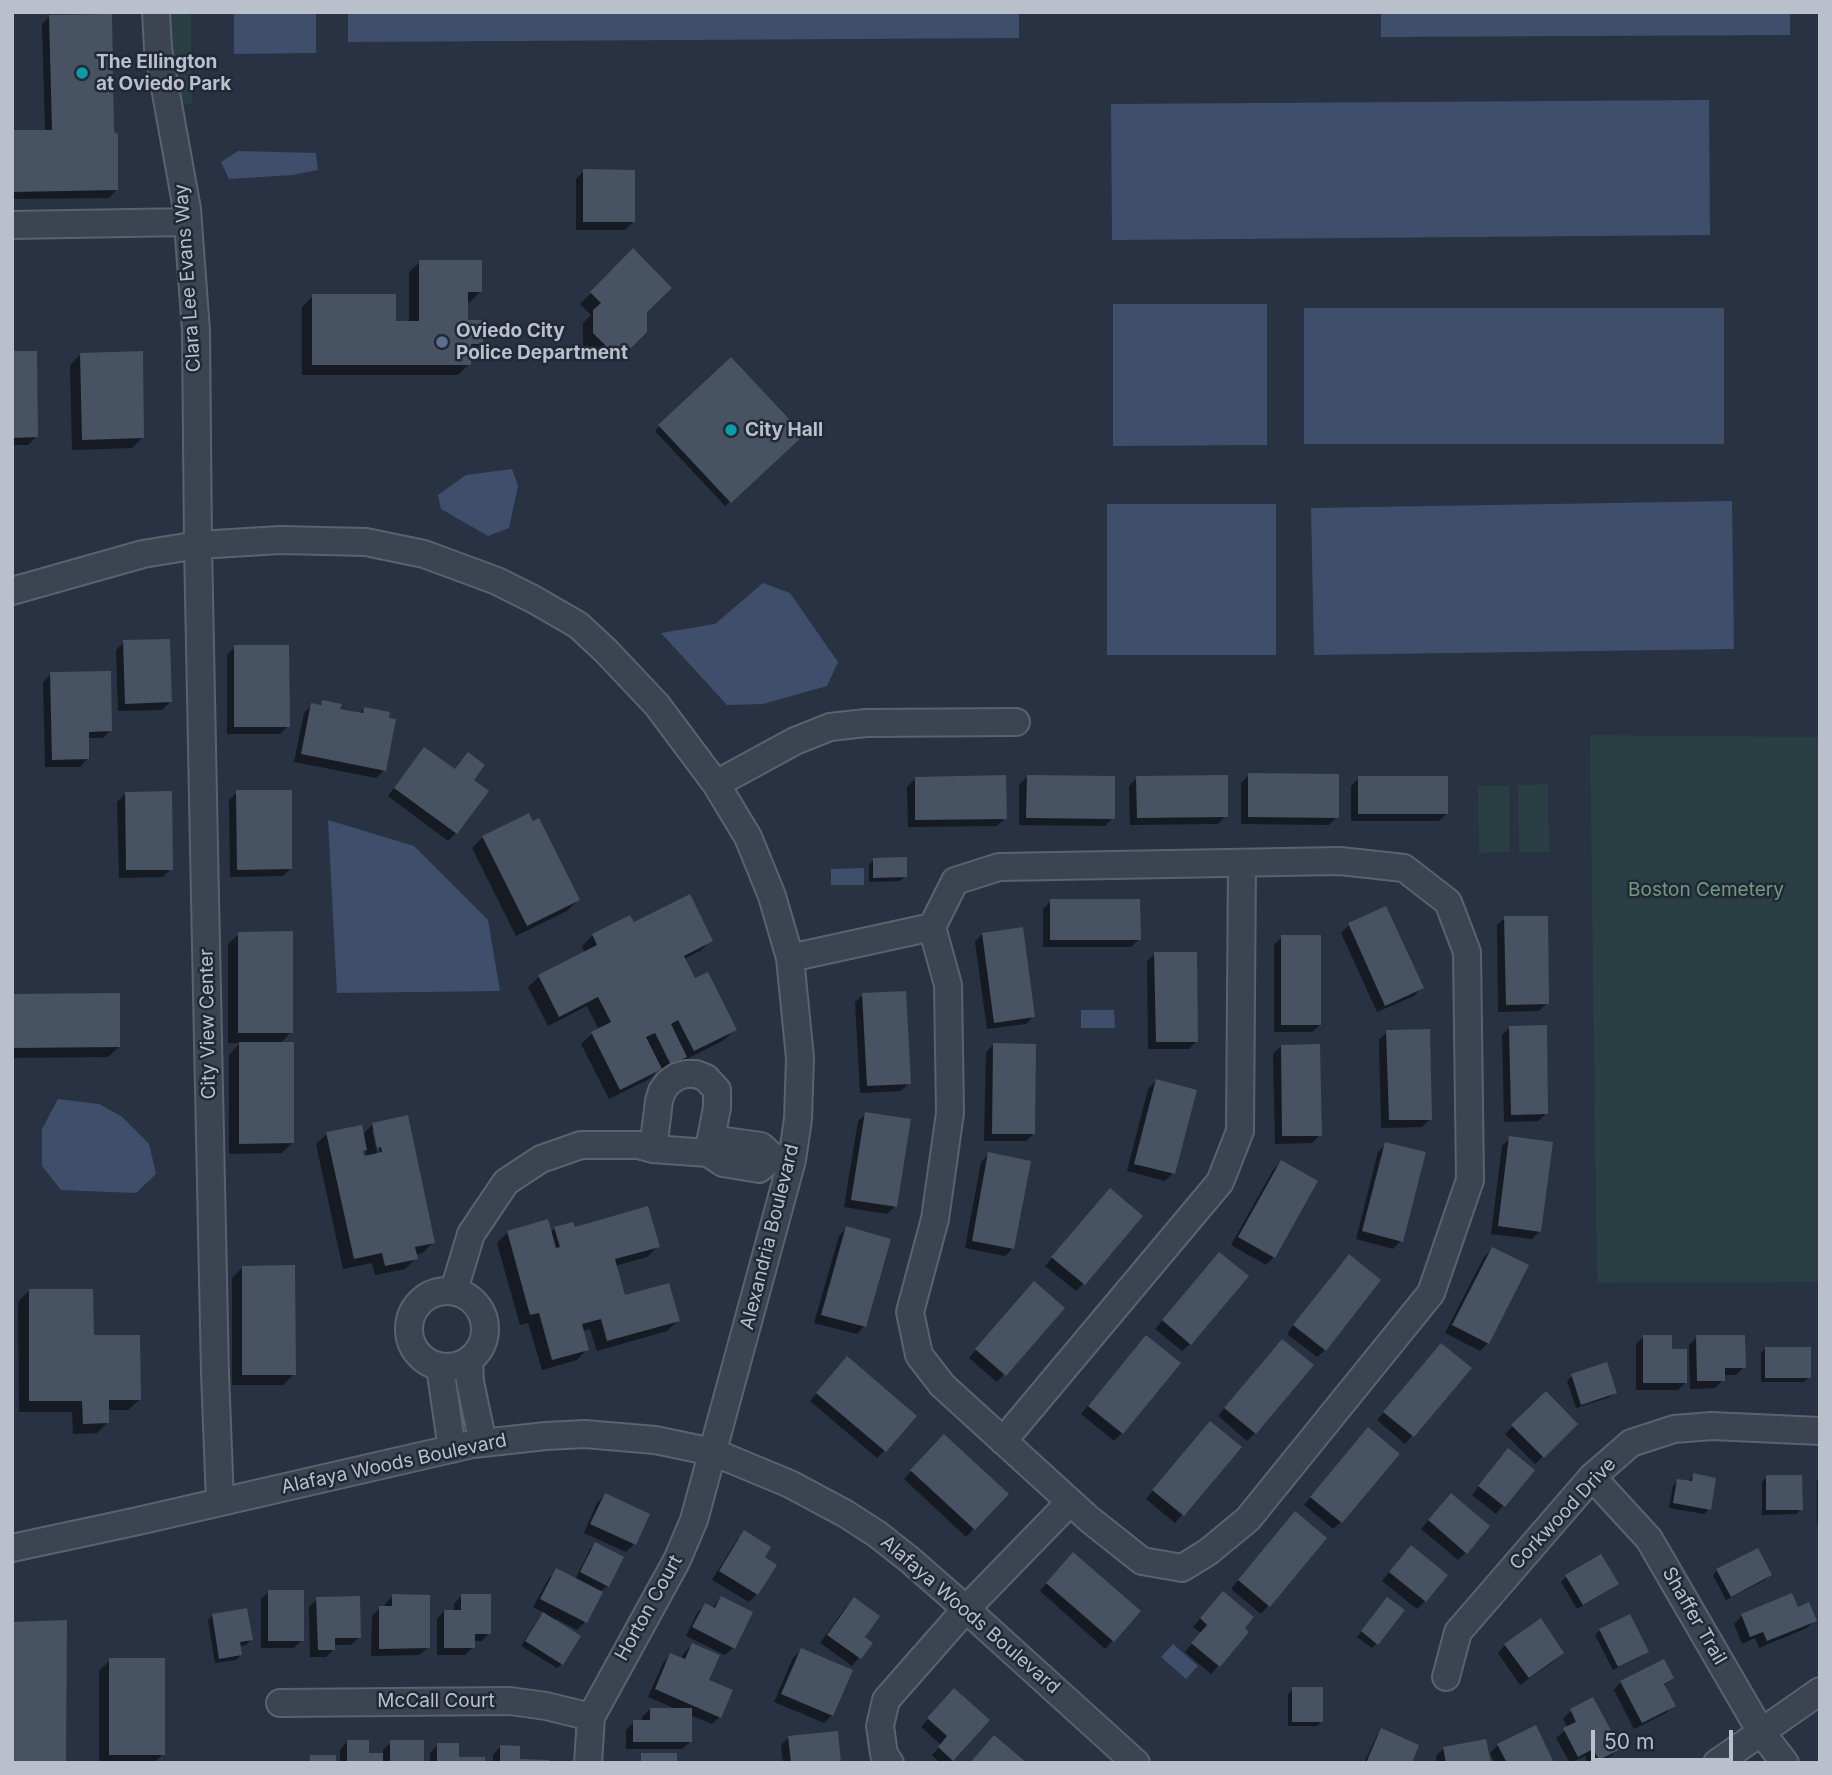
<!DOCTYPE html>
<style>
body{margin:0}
#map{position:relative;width:1832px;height:1775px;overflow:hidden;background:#283242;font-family:Inter,sans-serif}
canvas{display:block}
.frame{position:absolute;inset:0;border:14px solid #b9bfcb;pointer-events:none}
.scale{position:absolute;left:1591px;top:1730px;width:142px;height:32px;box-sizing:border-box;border:4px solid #b9bfcb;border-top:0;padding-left:9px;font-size:21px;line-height:24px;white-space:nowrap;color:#b9bfcb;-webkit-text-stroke:5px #212937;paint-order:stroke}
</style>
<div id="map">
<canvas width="1832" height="1775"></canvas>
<div class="frame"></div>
<div class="scale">50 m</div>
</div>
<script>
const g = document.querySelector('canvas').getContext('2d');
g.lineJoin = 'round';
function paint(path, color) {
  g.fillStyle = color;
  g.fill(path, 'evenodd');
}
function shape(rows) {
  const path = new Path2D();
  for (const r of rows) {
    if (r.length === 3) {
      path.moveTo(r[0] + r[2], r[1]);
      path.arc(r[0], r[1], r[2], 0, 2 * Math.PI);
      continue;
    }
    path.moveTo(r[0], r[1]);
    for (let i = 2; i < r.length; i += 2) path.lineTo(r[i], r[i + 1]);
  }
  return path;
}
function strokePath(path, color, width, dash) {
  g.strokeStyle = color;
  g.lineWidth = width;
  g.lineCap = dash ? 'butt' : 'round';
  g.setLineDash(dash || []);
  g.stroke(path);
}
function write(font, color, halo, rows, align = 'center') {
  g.font = font + ' Inter,sans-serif';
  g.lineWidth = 5;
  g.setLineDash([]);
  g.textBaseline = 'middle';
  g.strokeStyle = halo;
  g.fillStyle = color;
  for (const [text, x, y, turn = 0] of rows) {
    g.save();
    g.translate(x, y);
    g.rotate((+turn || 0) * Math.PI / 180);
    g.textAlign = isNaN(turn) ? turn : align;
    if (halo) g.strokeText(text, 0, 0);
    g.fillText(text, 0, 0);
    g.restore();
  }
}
paint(shape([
 [165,12,191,12,192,104,178,104],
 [1590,735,1820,737,1820,1282,1597,1283],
 [1548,784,1549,852,1519,852,1518,785],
 [1478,786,1509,786,1509,852,1479,853]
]), '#2a3f43');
paint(shape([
 [234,12,316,12,316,53,234,54],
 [348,12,1019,12,1019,38,348,42],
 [1381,12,1790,12,1790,35,1381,37],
 [1709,100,1710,235,1112,240,1111,104],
 [238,151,316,153,318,170,292,175,229,179,221,162],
 [1113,304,1267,304,1267,445,1113,446],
 [1304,308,1724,308,1724,444,1304,444],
 [512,469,518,486,509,528,488,536,441,509,438,495,466,475],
 [1732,501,1734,649,1314,655,1311,508],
 [1107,504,1276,504,1276,655,1107,655],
 [763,583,790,593,838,662,827,686,763,704,727,705,661,633,715,624],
 [328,820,414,846,488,920,500,991,337,993],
 [864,868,864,885,831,885,831,869],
 [1081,1010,1114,1010,1115,1028,1081,1028],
 [58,1099,99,1104,121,1116,149,1144,156,1174,136,1193,61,1190,42,1166,42,1129],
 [1173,1644,1198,1666,1186,1679,1161,1657]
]), '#3f4e6a');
paint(shape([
 [50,16,113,134,116,190,109,198,12,199,12,132,45,132,42,24],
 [584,171,633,222,625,230,576,230,576,179],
 [633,251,645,312,645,331,619,358,598,359,583,345,583,323,591,315,580,304],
 [420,262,481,291,470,302,466,302,466,322,482,344,471,354,469,364,458,375,302,375,302,307,313,296,394,323,409,323,409,272],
 [12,353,36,437,28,445,12,445],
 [81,354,142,438,132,448,72,450,70,365],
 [731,359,802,435,725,506,655,431],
 [124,642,170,702,162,710,118,711,116,650],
 [235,647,288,726,280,734,227,734,227,655],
 [51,674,111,730,103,738,87,738,87,759,80,767,45,767,43,682],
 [323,702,338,710,359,714,364,709,387,719,384,770,376,778,294,762,304,713,312,705,318,706],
 [468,754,471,780,456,833,448,841,388,796,417,757,454,771],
 [1249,775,1337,817,1329,825,1241,824,1241,783],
 [1027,777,1113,818,1105,826,1019,825,1019,785],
 [1137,778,1226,816,1218,824,1130,825,1129,786],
 [1359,778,1447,813,1439,821,1351,821,1351,786],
 [915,779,1005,818,997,826,908,827,907,787],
 [237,792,291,868,283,876,230,877,229,800],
 [125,794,171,869,163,877,119,878,117,802],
 [483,837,578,900,567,911,516,936,472,848],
 [874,860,905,876,900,881,869,882,869,865],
 [1051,901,1139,939,1131,947,1043,947,1043,909],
 [1505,918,1547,1003,1539,1011,1498,1012,1497,925],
 [633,925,711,940,700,951,684,959,694,980,735,1029,724,1040,683,1061,682,1059,674,1067,660,1075,658,1070,649,1079,609,1099,581,1044,592,1034,599,1030,587,1006,548,1026,528,987,539,977,585,953,582,946,593,935],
 [1349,925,1421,988,1414,996,1377,1012,1341,933],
 [239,934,291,1032,280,1044,292,1143,282,1153,229,1154,229,1055,240,1043,228,1043,228,944],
 [982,934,1034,1016,1026,1024,987,1029,975,942],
 [1282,937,1320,1025,1312,1032,1274,1032,1274,945],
 [1155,954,1197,1041,1189,1049,1148,1049,1147,961],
 [863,995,909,1083,901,1091,860,1093,855,1002],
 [12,996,119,1047,108,1057,12,1058],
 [1510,1027,1546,1114,1538,1121,1504,1122,1502,1035],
 [1387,1032,1430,1119,1422,1127,1381,1128,1379,1040],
 [993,1045,1033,1134,1026,1141,984,1141,986,1053],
 [1281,1046,1320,1135,1312,1143,1275,1144,1273,1054],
 [1156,1081,1173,1173,1165,1181,1127,1171,1148,1089],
 [866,1114,895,1206,887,1214,844,1207,858,1121],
 [373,1124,433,1242,423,1253,415,1255,416,1258,405,1269,375,1275,372,1263,343,1269,316,1144,327,1134,362,1135],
 [372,1130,375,1130,381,1156,378,1157],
 [365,1149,367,1157,363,1158,362,1152],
 [1510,1138,1540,1231,1532,1239,1491,1234,1502,1146],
 [1386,1144,1401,1241,1393,1249,1356,1239,1378,1152],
 [989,1154,1013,1248,1005,1256,965,1248,981,1162],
 [1281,1162,1274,1257,1266,1265,1231,1245,1273,1170],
 [1102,1198,1083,1284,1076,1291,1045,1266],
 [555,1228,574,1229,658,1246,647,1257,615,1266,624,1298,678,1320,667,1331,597,1351,590,1329,582,1331,587,1349,577,1360,542,1370,528,1323,520,1325,497,1243,508,1232,550,1233],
 [846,1228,864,1326,857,1334,814,1323,839,1236],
 [1492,1249,1488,1343,1480,1351,1445,1333,1484,1257],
 [1211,1262,1190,1344,1182,1351,1155,1329],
 [1341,1264,1325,1350,1317,1357,1287,1334],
 [243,1267,294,1374,283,1385,232,1385,232,1278],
 [29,1291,92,1337,139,1400,128,1410,107,1410,107,1423,97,1433,73,1434,72,1412,19,1412,18,1302],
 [1026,1291,1062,1308,997,1382,969,1358],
 [1644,1337,1670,1351,1686,1382,1678,1390,1636,1390,1636,1344],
 [1697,1337,1744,1367,1736,1375,1723,1375,1723,1380,1715,1388,1690,1389,1689,1345],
 [1139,1345,1122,1433,1114,1441,1081,1414],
 [1766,1348,1809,1377,1804,1382,1761,1382,1761,1353],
 [1274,1349,1255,1433,1247,1441,1218,1416],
 [1434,1353,1469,1369,1405,1444,1377,1420],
 [839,1367,885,1450,877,1458,810,1401],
 [1572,1376,1615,1392,1610,1397,1576,1408,1567,1381],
 [1546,1394,1576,1424,1535,1464,1505,1434],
 [1202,1431,1239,1447,1175,1523,1146,1499],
 [944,1437,1006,1494,966,1537,904,1479],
 [1360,1437,1341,1522,1333,1529,1304,1505],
 [1500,1458,1533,1470,1496,1514,1472,1495],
 [1694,1475,1709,1509,1704,1514,1669,1508,1673,1486,1678,1481,1688,1482],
 [1767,1477,1801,1509,1796,1514,1762,1515,1762,1482],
 [1820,1477,1820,1523,1817,1523,1817,1480],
 [605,1495,648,1515,634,1544,626,1552,584,1533,597,1503],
 [1443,1503,1466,1552,1458,1560,1421,1529],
 [1288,1521,1325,1538,1261,1614,1231,1589],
 [745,1533,762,1558,757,1594,749,1602,712,1580,737,1540],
 [595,1544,608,1586,602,1590,585,1622,577,1630,556,1619,555,1621,562,1664,557,1668,521,1646,538,1619,544,1613,533,1607,549,1578,557,1570,575,1580,590,1549],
 [1403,1555,1425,1601,1417,1609,1382,1581],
 [1601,1556,1617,1583,1612,1588,1577,1609,1561,1582,1566,1577],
 [1065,1562,1138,1612,1105,1649,1040,1591],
 [1717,1570,1770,1575,1765,1580,1726,1600,1713,1575],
 [269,1592,302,1640,294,1648,261,1648,261,1599],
 [393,1596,428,1647,420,1655,371,1656,372,1616,380,1608,385,1608,385,1604],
 [461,1596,489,1633,482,1641,473,1641,473,1647,465,1655,437,1655,437,1619,444,1611,454,1611,454,1604],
 [721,1598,733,1648,725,1655,686,1636,697,1613,705,1605,712,1608],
 [317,1599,359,1637,351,1645,334,1645,334,1649,326,1657,310,1657,309,1607],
 [854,1599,862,1638,870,1643,852,1666,820,1643,846,1607],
 [1215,1601,1247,1632,1211,1674,1185,1652,1201,1633,1193,1627],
 [1383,1604,1377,1643,1372,1648,1357,1637],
 [1797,1609,1815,1620,1807,1628,1759,1648,1755,1638,1742,1644,1734,1624,1742,1616],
 [213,1615,251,1640,246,1645,239,1646,241,1655,236,1660,215,1663,208,1620],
 [1600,1630,1647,1651,1642,1656,1613,1670,1595,1635],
 [692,1645,720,1717,712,1724,690,1715,690,1742,682,1749,626,1749,626,1730,634,1722,642,1722,642,1717,650,1709,676,1709,648,1697,663,1663,670,1655,681,1660,684,1653],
 [1505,1645,1562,1653,1554,1661,1520,1685,1498,1653],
 [801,1650,832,1715,824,1723,774,1702,793,1658],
 [110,1660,163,1754,154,1763,99,1763,99,1671],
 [1672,1678,1664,1686,1673,1706,1666,1713,1634,1729,1614,1690,1621,1682],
 [1293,1689,1322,1721,1317,1726,1288,1726,1288,1694],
 [946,1698,987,1720,949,1763,940,1763,932,1755,941,1745,921,1727],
 [1593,1700,1619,1749,1611,1756,1599,1763,1588,1763,1585,1756,1570,1763,1556,1738,1568,1728,1563,1719,1571,1711],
 [1381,1730,1410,1763,1364,1763,1377,1735],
 [789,1737,839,1763,783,1763,781,1745],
 [347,1742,367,1755,383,1755,383,1750,391,1742,422,1763,340,1763,340,1750],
 [438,1745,458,1759,484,1763,430,1763,430,1753],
 [1498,1745,1553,1763,1495,1763,1490,1753],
 [500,1747,519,1761,547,1763,493,1763,493,1755],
 [1444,1748,1489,1763,1437,1763,1436,1756]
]), '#0007');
paint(shape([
 [112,14,114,132,118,134,118,190,12,192,12,130,52,130,49,15],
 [583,169,635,170,635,222,583,222],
 [633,248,672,288,647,312,647,332,631,348,609,349,593,333,593,310,601,303,590,292],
 [419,260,482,260,482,292,468,292,468,320,483,320,483,344,471,344,471,365,312,365,312,294,396,294,396,321,419,321],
 [12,351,37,351,38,437,12,438],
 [143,351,144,438,82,440,80,353],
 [731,357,804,435,731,503,658,425],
 [170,639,172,702,125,704,123,640],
 [234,645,289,645,290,727,234,727],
 [111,671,112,731,89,732,89,759,52,760,50,672],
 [322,700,342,704,340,709,363,713,364,707,390,712,389,718,396,719,386,771,301,754,311,703,321,705],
 [424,747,455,769,468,752,485,765,474,780,489,791,457,834,394,788],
 [1248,773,1339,774,1339,818,1248,817],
 [1006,775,1007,819,915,820,915,777],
 [1027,775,1115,776,1115,819,1026,818],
 [1228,775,1228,817,1137,818,1136,776],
 [1358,776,1448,776,1448,814,1358,814],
 [236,790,292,790,292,869,237,870],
 [172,791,173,870,126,870,125,792],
 [529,813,533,821,539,818,580,900,527,926,482,836],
 [907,857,907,877,873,878,873,858],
 [690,894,713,941,684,956,695,978,708,972,737,1030,694,1051,678,1020,671,1024,687,1057,671,1065,655,1033,646,1037,662,1069,620,1090,591,1032,611,1022,598,997,559,1017,538,975,597,945,592,934,630,915,634,922],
 [1050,899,1140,899,1141,940,1050,940],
 [1386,906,1424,988,1385,1006,1348,923],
 [1504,916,1548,916,1549,1004,1506,1005],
 [1023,927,1035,1017,994,1023,982,933],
 [293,931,293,1033,238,1033,238,932],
 [1281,935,1321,935,1321,1025,1281,1025],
 [1154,952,1197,952,1198,1042,1156,1042],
 [906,991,911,1084,867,1086,862,993],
 [120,993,120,1047,12,1048,12,994],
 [1547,1025,1548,1114,1511,1115,1509,1026],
 [1430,1029,1432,1120,1389,1120,1386,1030],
 [239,1042,294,1042,294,1143,239,1144],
 [993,1043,1036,1044,1035,1134,992,1134],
 [1320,1044,1322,1136,1282,1136,1281,1045],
 [1156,1079,1197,1090,1175,1174,1134,1164],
 [865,1112,911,1119,897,1207,851,1200],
 [408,1115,435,1243,415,1247,418,1259,385,1266,382,1253,354,1259,326,1132,362,1125,367,1150,363,1151,364,1156,382,1152,381,1147,377,1148,372,1123],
 [1509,1136,1553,1142,1541,1232,1498,1226],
 [1385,1142,1426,1152,1403,1242,1362,1231],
 [988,1152,1031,1161,1014,1249,972,1241],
 [1281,1160,1318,1181,1275,1258,1238,1237],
 [1110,1188,1143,1216,1085,1285,1051,1257],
 [648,1206,660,1247,615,1259,625,1295,669,1283,680,1321,607,1341,601,1319,582,1324,589,1350,552,1360,539,1313,530,1315,507,1231,548,1219,556,1248,560,1247,554,1227,573,1222,575,1227],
 [846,1226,891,1239,866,1327,821,1315],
 [1492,1247,1529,1265,1489,1344,1452,1325],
 [1219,1252,1249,1276,1191,1345,1162,1320],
 [1349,1254,1381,1280,1326,1351,1293,1325],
 [295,1265,296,1375,242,1375,242,1266],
 [1034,1281,1065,1308,1006,1376,975,1349],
 [29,1289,93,1289,94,1335,140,1335,141,1400,109,1400,109,1423,83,1424,82,1401,29,1401],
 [1146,1335,1181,1363,1123,1434,1088,1406],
 [1643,1335,1672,1335,1672,1349,1687,1349,1687,1383,1643,1383],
 [1696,1335,1745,1335,1746,1368,1725,1368,1725,1381,1697,1381],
 [1282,1339,1314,1365,1256,1434,1224,1408],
 [1441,1343,1472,1368,1414,1437,1383,1412],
 [1765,1347,1811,1347,1811,1378,1765,1378],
 [847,1356,917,1416,886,1452,816,1393],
 [1607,1362,1617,1393,1581,1405,1571,1374],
 [1546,1391,1578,1424,1544,1458,1511,1425],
 [1210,1421,1242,1447,1184,1516,1152,1490],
 [1368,1427,1400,1454,1342,1523,1310,1497],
 [944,1434,1009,1494,975,1530,910,1470],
 [1508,1448,1535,1470,1505,1507,1478,1486],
 [1693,1473,1716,1478,1711,1510,1673,1503,1677,1479,1692,1481],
 [1766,1475,1802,1475,1803,1510,1766,1510],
 [605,1493,650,1514,636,1545,590,1524],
 [1451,1493,1490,1526,1467,1554,1428,1520],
 [1295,1511,1327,1538,1270,1607,1238,1580],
 [744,1530,771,1547,765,1557,777,1565,758,1595,719,1571],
 [595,1542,624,1557,609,1587,580,1572],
 [1411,1545,1448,1575,1426,1602,1389,1572],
 [1758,1548,1772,1575,1731,1597,1716,1569],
 [1073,1552,1141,1611,1114,1642,1046,1583],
 [1601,1554,1619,1584,1583,1605,1565,1575],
 [556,1568,603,1592,587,1623,540,1599],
 [268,1590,304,1590,304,1641,268,1641],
 [1223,1591,1254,1617,1245,1628,1249,1632,1220,1667,1191,1643,1207,1625,1200,1618],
 [1792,1593,1798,1607,1809,1602,1817,1621,1767,1641,1763,1632,1750,1637,1741,1614],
 [392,1594,430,1595,430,1648,379,1649,379,1606,392,1606],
 [461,1594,491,1594,491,1634,475,1634,475,1648,444,1648,444,1610,461,1610],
 [360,1596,361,1638,335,1638,335,1650,318,1650,316,1597],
 [721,1596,753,1612,735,1649,692,1627,705,1603,715,1608],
 [854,1597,880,1616,865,1637,873,1643,861,1659,827,1635],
 [1387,1597,1405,1610,1378,1645,1361,1631],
 [247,1608,253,1640,240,1642,242,1655,219,1659,212,1614],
 [543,1612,581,1636,563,1665,525,1641],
 [1630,1614,1649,1652,1618,1667,1599,1629],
 [1541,1618,1564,1653,1529,1678,1504,1644],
 [67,1620,66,1763,12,1763,12,1622],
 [692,1643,720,1655,709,1680,733,1690,721,1718,655,1689,670,1653,685,1659],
 [801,1648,853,1670,833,1716,781,1694],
 [109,1658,165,1658,165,1755,109,1755],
 [1664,1659,1674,1678,1664,1684,1676,1706,1642,1723,1620,1681],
 [1292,1687,1323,1687,1323,1722,1292,1722],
 [954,1688,990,1720,953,1761,938,1747,947,1736,927,1718],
 [1593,1697,1621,1749,1599,1760,1593,1749,1578,1757,1563,1728,1576,1722,1570,1709],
 [650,1708,692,1708,692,1742,633,1742,633,1720,650,1720],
 [1536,1725,1554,1763,1507,1763,1497,1744],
 [1381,1728,1419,1745,1412,1763,1366,1763],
 [838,1731,841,1763,791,1763,788,1736],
 [994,1735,1027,1763,970,1763],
 [1486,1739,1491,1763,1446,1763,1443,1747],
 [347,1740,369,1740,369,1753,383,1753,383,1763,347,1763],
 [390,1740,424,1740,424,1763,390,1763],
 [437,1743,459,1743,459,1757,485,1757,485,1763,437,1763],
 [500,1745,520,1746,520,1759,549,1760,549,1763,500,1763],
 [641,1753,677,1753,677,1763,641,1763],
 [310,1755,336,1755,336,1763,310,1763]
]), '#475263');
const minor = shape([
 [156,12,158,49,187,209,196,331,198,545,205,898,215,1373,220,1502],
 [12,225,188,222],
 [12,591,143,554,198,545,280,540,366,542,424,554,497,581,533,599,578,625,606,651,657,705,716,784,748,837,772,896,790,958,800,1058,798,1119,792,1160,694,1520,677,1560,591,1717,588,1763],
 [716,784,795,741,830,727,866,723,1016,722],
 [1340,861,1404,868,1448,902,1467,952,1470,1180,1431,1293,1248,1519,1208,1552,1182,1568,1142,1561,1089,1519,942,1385,919,1355,910,1312,935,1219,950,1113,948,985,932,927,955,881,999,867,1340,861],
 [790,958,932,927],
 [653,1149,659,1101,662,1091,668,1083,676,1077,686,1074,696,1074,706,1078,717,1090,717,1108,708,1153],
 [708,1153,725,1141,761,1146,773,1157,788,1159],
 [454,1290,471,1234,506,1182,541,1159,581,1145,638,1145,653,1149,708,1153,723,1163,759,1169,773,1157],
 [447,1329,38],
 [469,1360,470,1382,483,1443],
 [440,1367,452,1449],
 [1003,1441,1220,1182,1240,1131,1242,863],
 [1592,1477,1649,1539,1761,1732,1785,1763],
 [12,1548,138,1521,473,1444,546,1436,585,1434,655,1440,713,1452,790,1484,846,1514,877,1534,910,1560,966,1609,1136,1763],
 [1446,1677,1458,1632,1592,1477,1631,1443,1674,1429,1712,1426,1820,1431],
 [280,1703,510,1701,546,1706,591,1717],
 [890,1763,884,1754,880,1726,886,1700,966,1609,1070,1502],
 [1717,1763,1820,1691]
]);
strokePath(minor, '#5a626f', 30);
strokePath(minor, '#3c4451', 26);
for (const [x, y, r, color] of [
 [82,73,7,"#0f9aa8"],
 [442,342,7,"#5c6f8a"],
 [731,430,7,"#0f9aa8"]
]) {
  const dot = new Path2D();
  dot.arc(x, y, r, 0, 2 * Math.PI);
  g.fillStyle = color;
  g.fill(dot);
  strokePath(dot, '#212937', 2.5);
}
write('bold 19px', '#b9bfcb', '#212937', [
 ["The Ellington",96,62],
 ["at Oviedo Park",96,84],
 ["Oviedo City",456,331],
 ["Police Department",456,353],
 ["City Hall",745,430]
], 'left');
write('19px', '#b9bfcb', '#212937', [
 ["Clara Lee Evans Way",188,278,-94],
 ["City View Center",208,1024,-91],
 ["Alexandria Boulevard",770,1237,-76],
 ["Alafaya Woods Boulevard",394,1464,-12],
 ["Corkwood Drive",1563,1514,-47],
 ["Horton Court",649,1608,-61],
 ["Alafaya Woods Boulevard",970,1615,41],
 ["Shaffer Trail",1694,1616,60],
 ["McCall Court",436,1701]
]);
write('19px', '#719b7d', '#212937', [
 ["Boston Cemetery",1706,890]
]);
</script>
